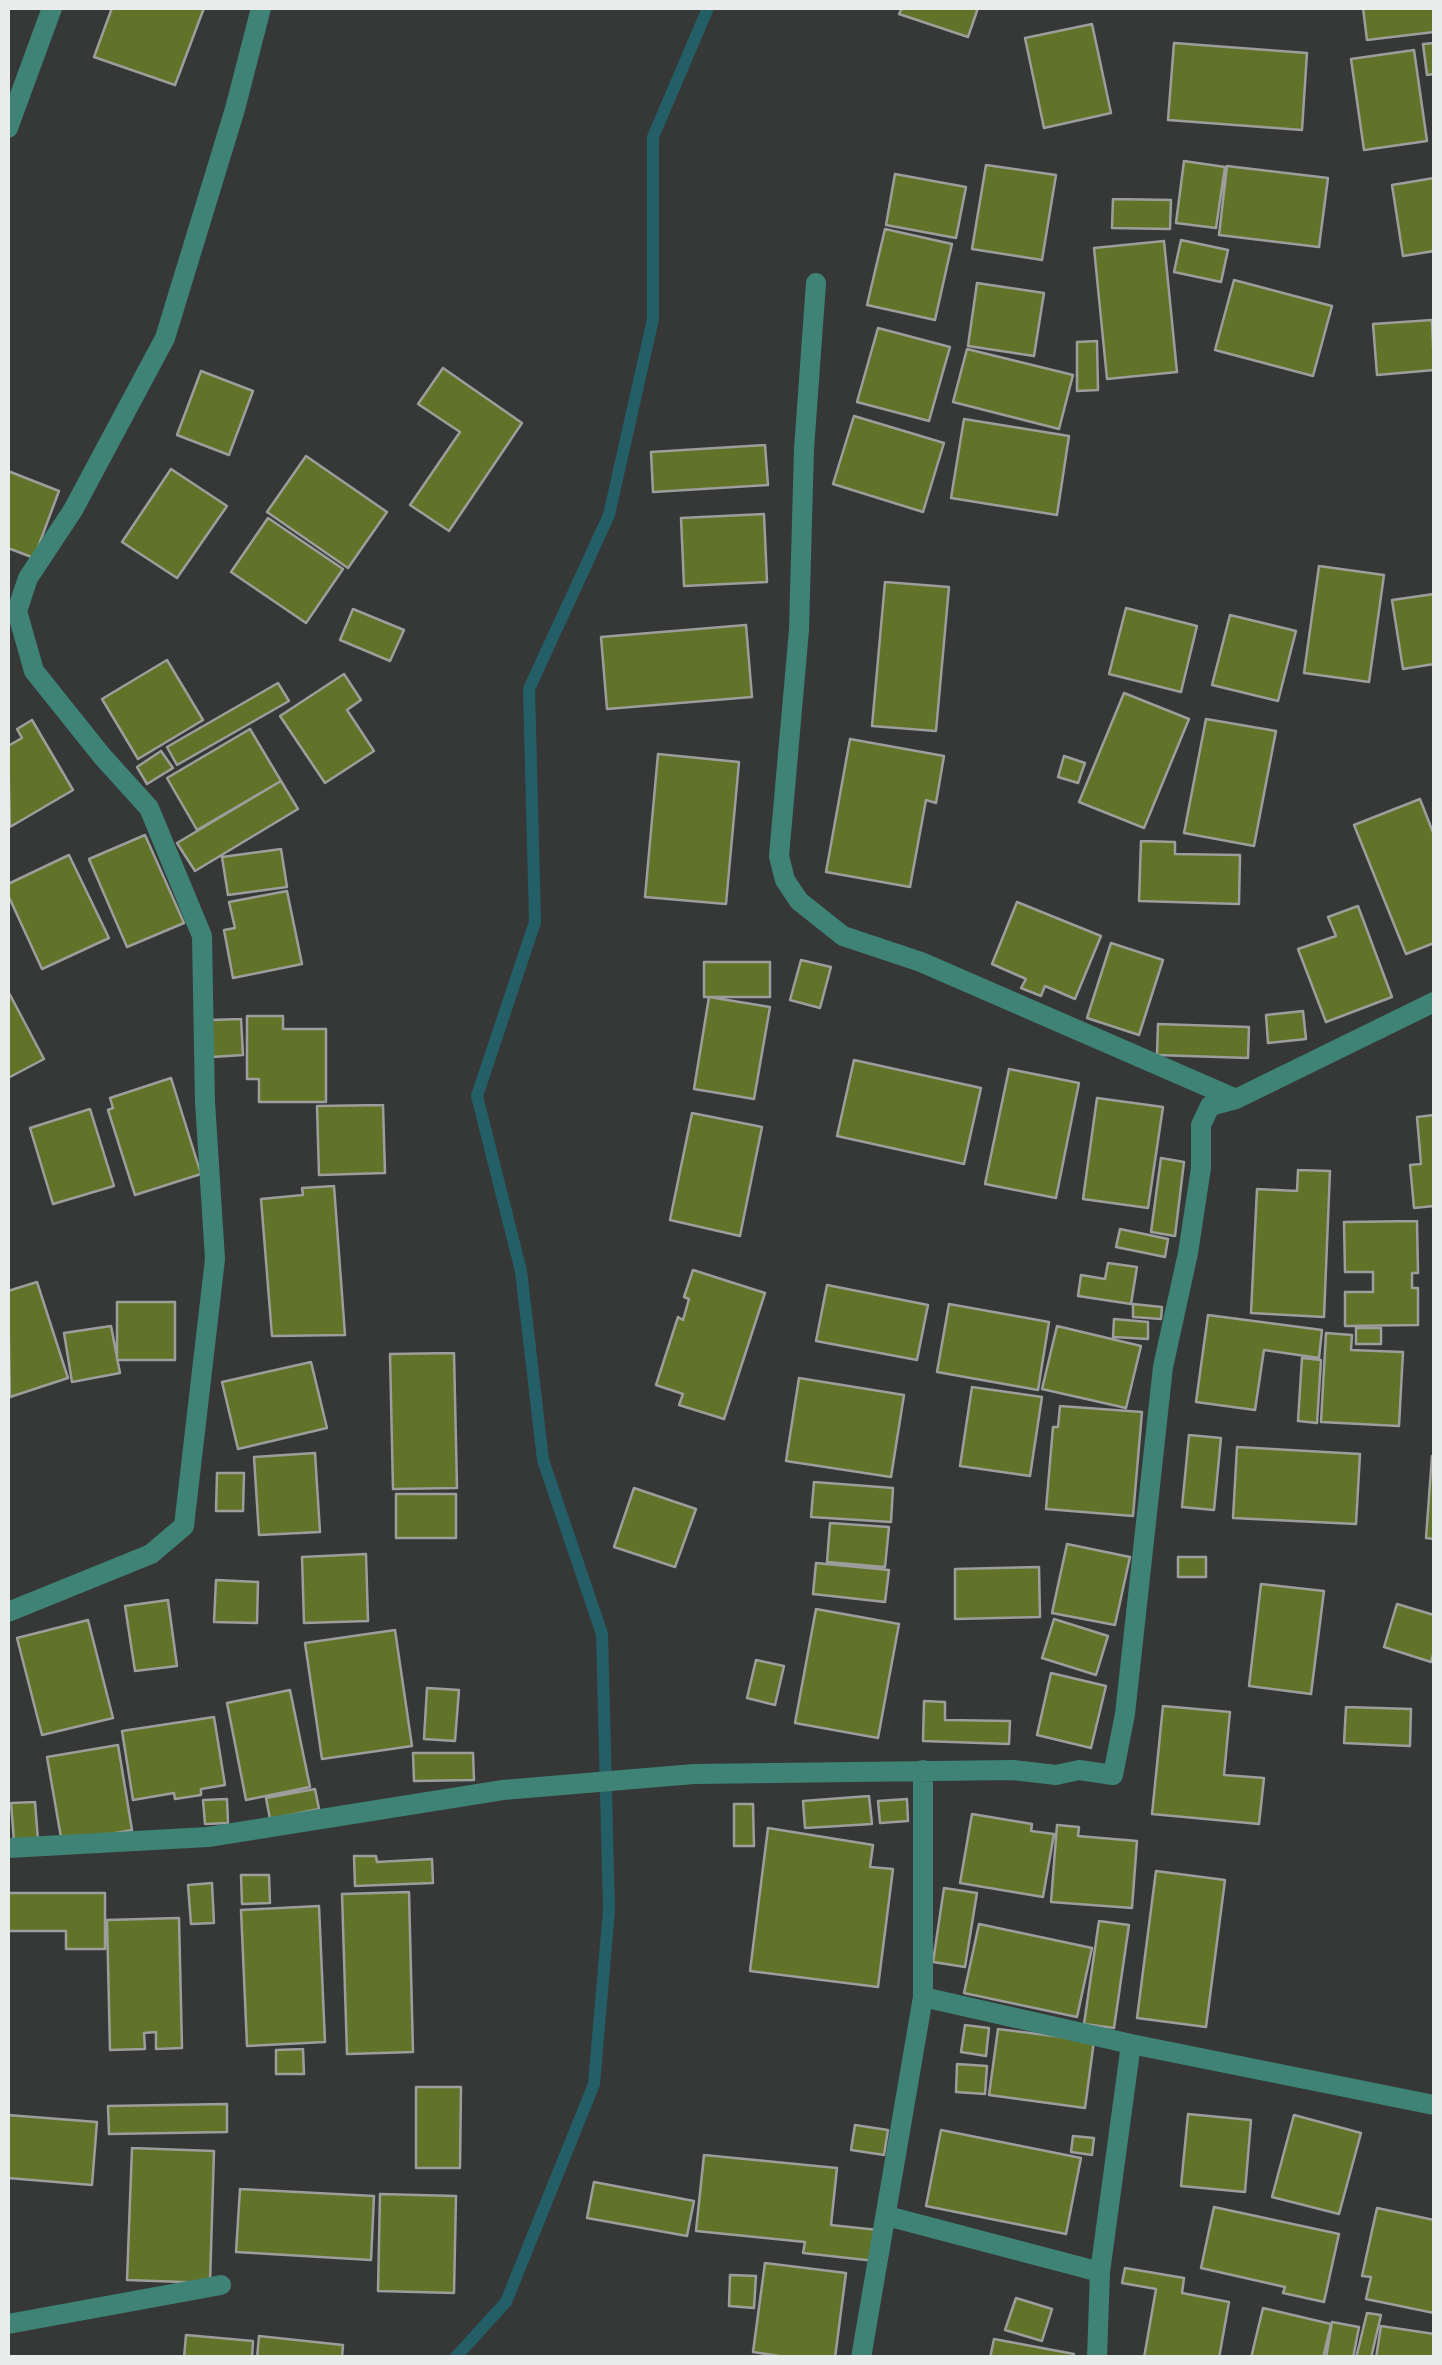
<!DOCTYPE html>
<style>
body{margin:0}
#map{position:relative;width:1442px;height:2365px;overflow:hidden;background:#363837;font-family:"Noto Serif",serif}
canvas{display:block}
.frame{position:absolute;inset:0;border:10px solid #eaeceb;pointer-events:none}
</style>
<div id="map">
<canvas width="1442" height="2365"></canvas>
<div class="frame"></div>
</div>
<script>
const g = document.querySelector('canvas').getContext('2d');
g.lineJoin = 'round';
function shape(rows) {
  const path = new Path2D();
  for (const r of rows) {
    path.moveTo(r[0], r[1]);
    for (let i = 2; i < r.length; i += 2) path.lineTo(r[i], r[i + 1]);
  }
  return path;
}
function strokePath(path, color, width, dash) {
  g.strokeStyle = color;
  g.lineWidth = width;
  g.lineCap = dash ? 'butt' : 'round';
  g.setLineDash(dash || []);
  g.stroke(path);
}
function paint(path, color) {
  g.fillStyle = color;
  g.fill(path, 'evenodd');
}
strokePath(shape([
 [455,2358,506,2302,594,2084,609,1910,602,1634,543,1460,521,1271,477,1096,535,922,529,689,609,515,653,319,653,137,708,8]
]), '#245f67', 12);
const building = shape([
 [112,8,204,8,175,85,94,57,112,8],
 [902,8,978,8,968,37,899,14,902,8],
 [1363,8,1434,8,1434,32,1367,40,1363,8],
 [1092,24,1111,113,1044,128,1025,38,1092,24],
 [1174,43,1307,53,1302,130,1168,120,1174,43],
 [1434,43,1434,74,1427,75,1423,44,1434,43],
 [1414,50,1427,141,1364,150,1351,59,1414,50],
 [1184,161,1225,167,1216,228,1176,223,1184,161],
 [986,165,1056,175,1042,260,972,249,986,165],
 [1227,166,1328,178,1319,247,1219,235,1227,166],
 [895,174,966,187,956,238,886,225,895,174],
 [1434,178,1434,251,1403,256,1392,185,1434,178],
 [1113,199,1171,200,1170,229,1112,228,1113,199],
 [885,229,952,244,935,320,867,305,885,229],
 [1181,240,1228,250,1221,282,1174,272,1181,240],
 [1164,241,1177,372,1107,379,1094,248,1164,241],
 [1234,280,1332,306,1313,376,1215,350,1234,280],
 [977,283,1044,293,1034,356,968,346,977,283],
 [1432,320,1434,370,1377,375,1373,324,1432,320],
 [878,328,950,347,929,421,857,402,878,328],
 [1097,341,1098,390,1077,391,1077,342,1097,341],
 [967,349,1073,375,1059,429,953,402,967,349],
 [443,368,522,423,449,531,410,505,460,432,418,404,443,368],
 [201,371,253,391,229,455,177,435,201,371],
 [854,416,944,443,923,512,833,484,854,416],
 [964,419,1069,436,1057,515,951,498,964,419],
 [765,445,768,485,653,492,651,452,765,445],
 [306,456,387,512,348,568,267,512,306,456],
 [171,469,227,506,177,578,122,542,171,469],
 [8,471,59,491,34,558,8,548,8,471],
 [764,514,767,582,684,586,681,518,764,514],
 [268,518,343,569,306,623,231,572,268,518],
 [1319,566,1384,575,1369,682,1304,673,1319,566],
 [885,582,949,587,936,731,872,726,885,582],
 [1434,594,1434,664,1403,669,1392,600,1434,594],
 [1126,608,1197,626,1181,692,1109,674,1126,608],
 [353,609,404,630,390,661,340,640,353,609],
 [1230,615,1296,631,1278,701,1212,685,1230,615],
 [746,625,752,697,607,709,601,637,746,625],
 [167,660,203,720,138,759,102,699,167,660],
 [344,674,361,700,347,710,374,751,325,783,280,716,344,674],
 [278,683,289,701,177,765,167,747,278,683],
 [1124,693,1189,719,1144,828,1079,802,1124,693],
 [1206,719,1276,731,1254,846,1184,833,1206,719],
 [32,720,73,790,10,827,8,746,22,738,17,729,32,720],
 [250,729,281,781,197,830,167,778,250,729],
 [850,739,944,756,936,803,926,800,910,887,826,872,850,739],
 [161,751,173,768,147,784,137,767,161,751],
 [658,754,739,762,726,904,645,897,658,754],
 [1064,756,1085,763,1078,783,1058,777,1064,756],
 [281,781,298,809,195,871,177,843,281,781],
 [1420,799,1434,835,1434,943,1406,954,1354,825,1420,799],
 [145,835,184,923,127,947,89,859,145,835],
 [1141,841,1175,842,1175,854,1240,855,1239,904,1139,901,1141,841],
 [281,849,287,887,228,895,222,857,281,849],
 [69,855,109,938,42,969,8,895,8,884,69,855],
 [287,891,302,964,233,978,224,930,235,928,229,902,287,891],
 [1017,902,1101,936,1075,999,1045,986,1041,996,1021,988,1026,979,992,964,1017,902],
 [1358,906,1392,997,1326,1022,1298,949,1336,936,1328,917,1358,906],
 [1111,943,1163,960,1139,1035,1087,1018,1111,943],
 [801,960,831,967,820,1008,790,1000,801,960],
 [704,962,770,962,770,997,704,997,704,962],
 [8,991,44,1059,8,1078,8,991],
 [709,997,770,1007,754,1099,694,1089,709,997],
 [1303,1011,1306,1039,1268,1043,1266,1015,1303,1011],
 [247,1016,283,1016,283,1029,326,1029,326,1102,259,1102,259,1079,247,1079,247,1016],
 [241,1019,243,1055,212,1057,210,1020,241,1019],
 [1158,1024,1249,1027,1248,1058,1157,1055,1158,1024],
 [854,1060,981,1088,964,1164,837,1136,854,1060],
 [1009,1069,1079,1083,1056,1198,985,1184,1009,1069],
 [171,1078,201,1174,135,1195,108,1110,113,1108,110,1098,171,1078],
 [1097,1098,1163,1107,1148,1208,1083,1199,1097,1098],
 [383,1105,385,1173,319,1175,317,1106,383,1105],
 [90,1109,114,1186,53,1204,30,1128,90,1109],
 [692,1113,762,1127,740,1236,670,1220,692,1113],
 [1434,1115,1434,1206,1414,1208,1410,1165,1421,1164,1417,1117,1434,1115],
 [1161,1158,1184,1162,1175,1236,1151,1232,1161,1158],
 [1298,1170,1330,1171,1324,1317,1251,1313,1257,1189,1297,1191,1298,1170],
 [334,1186,345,1335,272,1336,261,1199,303,1195,302,1188,334,1186],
 [1417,1221,1418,1273,1412,1273,1412,1288,1418,1288,1418,1325,1345,1326,1345,1292,1373,1292,1373,1272,1345,1272,1344,1222,1417,1221],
 [1120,1229,1168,1239,1165,1257,1116,1247,1120,1229],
 [1108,1263,1137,1267,1131,1304,1078,1296,1081,1275,1105,1279,1108,1263],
 [693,1270,765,1293,724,1419,679,1405,683,1394,656,1385,678,1317,683,1320,689,1299,684,1297,693,1270],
 [37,1282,68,1378,10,1397,8,1291,37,1282],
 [827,1285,928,1305,917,1360,816,1341,827,1285],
 [117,1302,175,1302,175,1360,117,1360,117,1302],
 [949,1304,1049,1322,1038,1390,937,1372,949,1304],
 [1133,1304,1162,1307,1161,1319,1133,1317,1133,1304],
 [1208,1315,1322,1330,1319,1358,1264,1350,1255,1410,1196,1402,1208,1315],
 [1114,1319,1148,1322,1148,1339,1113,1337,1114,1319],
 [111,1326,120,1373,72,1382,64,1333,111,1326],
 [1057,1326,1141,1346,1126,1408,1042,1389,1057,1326],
 [1356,1328,1381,1328,1381,1344,1356,1344,1356,1328],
 [1326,1333,1352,1335,1351,1350,1403,1352,1399,1426,1321,1422,1326,1333],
 [454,1353,457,1488,393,1489,390,1354,454,1353],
 [1302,1358,1321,1360,1317,1423,1298,1421,1302,1358],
 [311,1362,327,1428,238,1449,222,1382,311,1362],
 [799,1378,904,1395,891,1477,786,1461,799,1378],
 [972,1387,1042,1397,1030,1476,960,1466,972,1387],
 [1060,1406,1142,1412,1133,1516,1046,1509,1053,1427,1058,1427,1060,1406],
 [1189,1435,1221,1438,1214,1510,1182,1507,1189,1435],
 [1237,1447,1360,1454,1356,1524,1233,1518,1237,1447],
 [315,1453,320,1532,259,1535,254,1457,315,1453],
 [1432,1456,1434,1456,1434,1539,1426,1538,1432,1456],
 [217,1473,244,1473,243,1511,216,1511,217,1473],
 [814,1482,893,1488,891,1522,811,1517,814,1482],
 [634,1488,696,1509,675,1567,614,1547,634,1488],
 [396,1494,456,1494,456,1538,396,1538,396,1494],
 [830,1523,889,1527,885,1567,827,1562,830,1523],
 [1067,1544,1130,1557,1115,1625,1052,1613,1067,1544],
 [366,1554,368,1621,304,1623,302,1557,366,1554],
 [1178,1557,1206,1557,1206,1577,1178,1577,1178,1557],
 [816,1563,889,1570,885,1602,813,1594,816,1563],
 [1039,1567,1040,1617,955,1619,955,1569,1039,1567],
 [216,1580,258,1582,257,1623,214,1622,216,1580],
 [1261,1584,1324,1591,1311,1694,1249,1686,1261,1584],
 [168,1600,177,1666,135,1671,125,1606,168,1600],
 [1397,1604,1434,1615,1434,1651,1431,1662,1384,1647,1397,1604],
 [816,1609,899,1624,878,1738,795,1723,816,1609],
 [1054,1619,1108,1636,1096,1675,1042,1658,1054,1619],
 [88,1620,113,1718,42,1735,17,1638,88,1620],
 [395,1630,412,1746,322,1759,305,1643,395,1630],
 [756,1660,784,1666,775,1705,747,1698,756,1660],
 [1051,1673,1106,1686,1091,1748,1037,1735,1051,1673],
 [427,1688,459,1690,455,1741,424,1739,427,1688],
 [290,1690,310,1787,246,1800,227,1703,290,1690],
 [924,1701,945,1702,945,1720,1010,1721,1009,1744,923,1741,924,1701],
 [1163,1706,1230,1712,1224,1775,1264,1778,1259,1824,1152,1814,1163,1706],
 [1346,1707,1411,1709,1410,1746,1344,1743,1346,1707],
 [214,1717,225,1785,201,1789,201,1795,175,1799,174,1793,133,1800,122,1731,214,1717],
 [118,1745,132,1830,62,1843,47,1757,118,1745],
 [413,1753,473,1753,474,1780,414,1781,413,1753],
 [315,1789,319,1809,270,1819,266,1798,315,1789],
 [869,1796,872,1824,805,1828,803,1801,869,1796],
 [227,1799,228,1823,205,1824,203,1800,227,1799],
 [907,1799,908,1821,880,1823,878,1801,907,1799],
 [35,1802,38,1840,14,1841,11,1803,35,1802],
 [734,1804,753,1804,754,1846,734,1846,734,1804],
 [972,1814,1032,1824,1031,1831,1054,1834,1043,1897,960,1883,972,1814],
 [1057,1825,1079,1827,1078,1836,1137,1841,1132,1908,1051,1902,1057,1825],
 [768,1828,873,1845,870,1867,893,1869,878,1987,750,1971,768,1828],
 [354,1856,376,1856,377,1862,432,1859,433,1883,355,1886,354,1856],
 [1156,1871,1225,1880,1206,2027,1137,2018,1156,1871],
 [241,1875,269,1875,270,1903,242,1904,241,1875],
 [212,1883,214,1923,191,1924,188,1885,212,1883],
 [944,1888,977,1893,965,1967,933,1962,944,1888],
 [409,1892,413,2052,347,2054,342,1894,409,1892],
 [8,1893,105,1893,105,1949,66,1949,66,1931,8,1931,8,1893],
 [319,1906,325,2042,247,2046,241,1910,319,1906],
 [179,1918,182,2048,156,2049,156,2032,144,2033,145,2049,110,2050,107,1920,179,1918],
 [1099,1921,1129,1925,1114,2028,1084,2024,1099,1921],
 [979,1924,1092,1948,1077,2017,964,1993,979,1924],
 [965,2025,989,2028,986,2056,961,2052,965,2025],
 [998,2029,1094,2041,1085,2108,989,2095,998,2029],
 [303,2049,304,2074,276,2074,276,2050,303,2049],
 [957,2064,987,2066,985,2094,956,2092,957,2064],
 [416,2087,461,2087,460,2168,416,2168,416,2087],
 [227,2104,227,2132,109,2134,108,2106,227,2104],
 [1188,2114,1251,2120,1245,2192,1181,2186,1188,2114],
 [8,2115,97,2122,92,2185,8,2178,8,2115],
 [1294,2115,1361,2133,1339,2214,1272,2197,1294,2115],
 [855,2125,888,2130,884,2155,851,2150,855,2125],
 [941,2130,1081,2158,1066,2234,926,2206,941,2130],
 [1073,2136,1094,2138,1092,2155,1071,2152,1073,2136],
 [132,2148,214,2151,210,2283,127,2280,132,2148],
 [704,2155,837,2168,831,2225,878,2230,875,2261,803,2253,805,2242,696,2231,704,2155],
 [594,2182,694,2201,687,2236,587,2218,594,2182],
 [240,2189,374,2196,371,2260,236,2252,240,2189],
 [380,2194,456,2196,454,2293,378,2291,380,2194],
 [1214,2207,1339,2234,1324,2302,1283,2293,1285,2287,1201,2268,1214,2207],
 [1377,2208,1434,2220,1434,2313,1366,2299,1371,2277,1362,2276,1377,2208],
 [765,2263,846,2273,835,2358,792,2358,753,2352,765,2263],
 [1125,2268,1184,2278,1182,2293,1229,2302,1219,2358,1144,2358,1156,2289,1122,2283,1125,2268],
 [730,2275,756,2276,754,2308,729,2306,730,2275],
 [1016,2298,1052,2309,1042,2341,1005,2330,1016,2298],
 [1263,2308,1331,2324,1323,2358,1251,2358,1263,2308],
 [1367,2313,1381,2315,1371,2358,1356,2358,1367,2313],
 [1332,2322,1359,2327,1353,2358,1326,2358,1332,2322],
 [1381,2326,1434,2334,1434,2358,1376,2358,1381,2326],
 [186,2335,253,2341,252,2358,184,2358,186,2335],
 [259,2336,343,2345,342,2358,257,2358,259,2336],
 [994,2339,1074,2354,1073,2358,990,2358,994,2339]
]);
paint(building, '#617328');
strokePath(building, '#9d9e9b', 2.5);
strokePath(shape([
 [8,128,52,8],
 [816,283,804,449,799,630,779,856,785,880,799,901,843,936,921,962,1236,1099],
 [8,1612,151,1554,184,1526,215,1259,205,1102,202,936,149,808,102,756,34,671,17,611,28,578,73,510,165,338,235,109,261,8],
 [923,1770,923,1997,1131,2044,1434,2105],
 [8,1848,208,1837,503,1790,694,1774,1013,1770,1056,1775,1079,1770,1113,1775,1125,1714,1163,1367,1188,1253,1201,1168,1201,1125,1210,1106,1236,1099,1434,1002],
 [887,2216,1100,2272],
 [8,2324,221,2285],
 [861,2358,923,1997],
 [1097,2358,1100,2272,1131,2044]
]), '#3e8376', 20);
</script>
